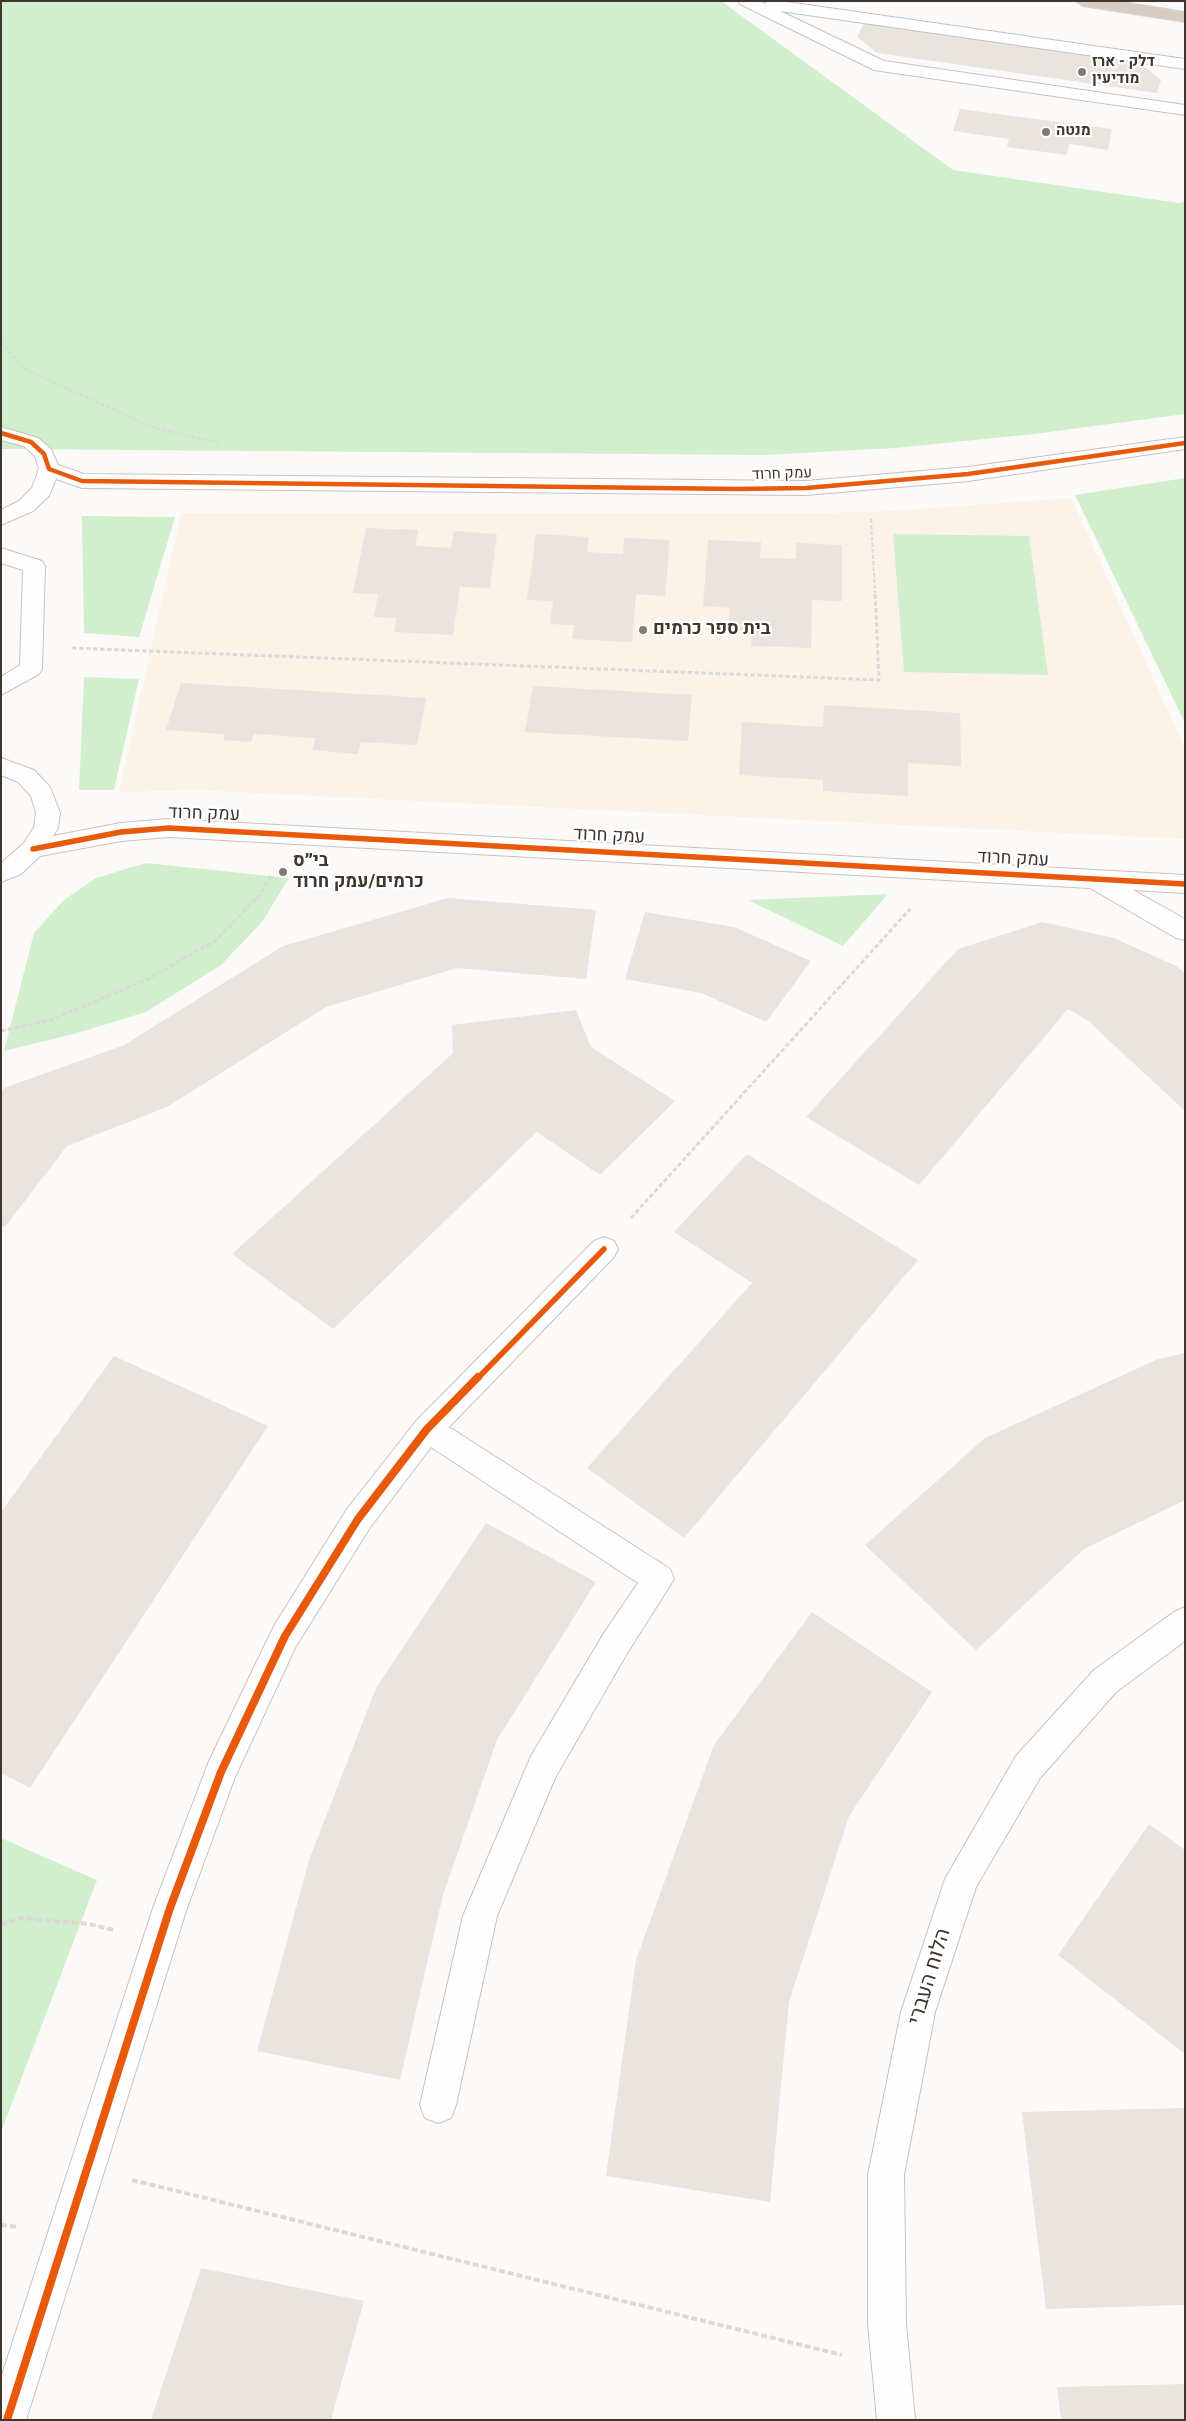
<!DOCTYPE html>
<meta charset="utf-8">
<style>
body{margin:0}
#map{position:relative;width:1186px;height:2421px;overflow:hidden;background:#fcfaf8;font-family:Georgia,serif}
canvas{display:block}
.frame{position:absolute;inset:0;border:2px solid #3f372e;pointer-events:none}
</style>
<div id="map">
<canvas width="1186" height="2421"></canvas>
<div class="frame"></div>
</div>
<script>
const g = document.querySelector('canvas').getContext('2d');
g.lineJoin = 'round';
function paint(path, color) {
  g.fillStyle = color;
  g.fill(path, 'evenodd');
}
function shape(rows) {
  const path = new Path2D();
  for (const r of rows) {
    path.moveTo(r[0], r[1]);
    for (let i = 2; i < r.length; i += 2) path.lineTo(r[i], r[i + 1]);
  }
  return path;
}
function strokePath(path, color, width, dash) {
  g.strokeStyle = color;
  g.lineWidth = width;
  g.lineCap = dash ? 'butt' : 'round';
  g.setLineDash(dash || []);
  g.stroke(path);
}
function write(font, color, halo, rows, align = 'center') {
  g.font = font + ' Georgia,Heebo,serif';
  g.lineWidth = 4.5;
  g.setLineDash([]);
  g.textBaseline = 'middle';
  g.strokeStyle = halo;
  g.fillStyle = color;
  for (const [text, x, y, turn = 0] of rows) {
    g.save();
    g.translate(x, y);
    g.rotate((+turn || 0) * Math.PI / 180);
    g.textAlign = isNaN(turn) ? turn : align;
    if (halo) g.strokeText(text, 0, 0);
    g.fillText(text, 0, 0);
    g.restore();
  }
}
paint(shape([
 [1071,498,1185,748,1185,839,196,790,119,792,181,513,832,513,891,511]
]), '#fbf2e8');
paint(shape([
 [1,1,721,1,953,170,1179,203,1185,201,1185,414,1034,434,896,448,764,455,1,449],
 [1185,478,1185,723,1075,495],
 [82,516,175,517,139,637,84,633],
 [893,534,1029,536,1048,675,904,672],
 [84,677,139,679,114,790,79,790],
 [146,863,289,878,262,922,221,965,146,1012,74,1034,4,1051,34,933,64,900,96,878],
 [888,894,843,946,748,900],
 [1,1838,97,1880,1,2132]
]), '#d1efcd');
paint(shape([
 [864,23,1138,61,1161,80,1157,93,877,53,857,37],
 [960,109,1112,129,1108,150,1069,144,1067,155,1007,147,1009,139,953,131],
 [366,528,418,530,415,546,451,548,454,531,497,534,490,588,460,587,453,635,394,632,397,618,374,617,378,594,353,593],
 [536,534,589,537,587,552,623,554,624,538,670,540,665,596,636,594,632,642,572,639,574,625,550,624,553,601,527,600],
 [708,540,761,542,760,558,796,559,796,543,842,545,842,601,812,600,811,648,751,646,752,632,728,630,730,608,703,606],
 [181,683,426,698,417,745,361,742,358,754,312,750,316,738,254,734,251,742,223,740,225,734,166,730],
 [533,686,692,695,688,741,525,732],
 [824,705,960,713,961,766,908,763,908,796,823,791,823,780,739,775,742,722,823,727],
 [448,898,596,910,586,979,457,968,326,1007,167,1107,67,1146,5,1227,1,1226,1,1092,4,1088,124,1045,283,946],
 [645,912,734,927,811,961,766,1022,701,993,625,979],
 [1042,922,1114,938,1176,966,1185,974,1185,1111,1087,1020,1068,1009,919,1185,806,1117,958,949],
 [576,1010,591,1047,675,1101,600,1175,537,1132,333,1329,232,1254,453,1053,452,1025],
 [747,1154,918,1260,684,1538,587,1468,752,1283,674,1232],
 [1185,1353,1185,1500,1084,1549,976,1650,865,1545,985,1438,1158,1359],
 [114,1356,268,1426,30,1788,1,1773,1,1512],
 [486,1523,596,1582,497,1740,443,1895,400,2080,257,2051,309,1860,376,1688],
 [812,1612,932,1692,849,1816,789,2002,770,2202,606,2176,636,1960,714,1745],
 [1149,1824,1185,1850,1185,2054,1058,1955],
 [1185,2108,1185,2305,1046,2309,1022,2112],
 [201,2268,364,2301,331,2420,151,2420],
 [1185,2384,1185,2420,1061,2420,1057,2387]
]), '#e9e4dd');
const minor = shape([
 [738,1,760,1,765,4,767,1,780,1,1185,59,1185,69,780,11,884,61,1185,105,1185,115,874,70,740,4,738,1],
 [1,427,38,438,51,449,58,465,84,474,806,481,968,467,1185,437,1185,449,968,481,806,495,82,488,56,479,49,496,33,511,1,525,1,510,19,501,32,488,39,469,35,456,24,446,1,440,1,427],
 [1,548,42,561,45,566,42,669,39,674,1,695,1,677,20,665,23,570,1,563,1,548],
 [1,758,34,770,50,787,60,813,58,828,53,836,121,823,169,819,1185,875,1185,893,1133,890,1185,919,1185,940,1176,938,1090,888,169,837,121,841,40,856,21,874,1,882,1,863,24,843,34,827,36,813,31,796,18,782,1,775,1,758],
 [604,1237,614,1241,618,1249,614,1257,449,1427,670,1569,674,1579,626,1655,555,1778,497,1916,456,2105,451,2118,438,2123,425,2118,420,2105,463,1916,531,1756,604,1633,638,1583,431,1447,369,1529,296,1646,235,1777,187,1908,26,2420,1,2420,1,2378,153,1908,209,1761,274,1626,347,1509,417,1420,594,1241,604,1237],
 [1185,1607,1185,1641,1116,1692,1040,1778,976,1887,935,2012,904,2175,906,2324,915,2420,877,2420,868,2324,868,2175,901,2012,945,1879,1016,1756,1094,1670,1174,1612,1185,1607]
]);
const highway = shape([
 [1075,1,1116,1,1185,12,1185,22,1083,6,1075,1]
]);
strokePath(minor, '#c7c2be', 2);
strokePath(highway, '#d8d5d3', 2);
strokePath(shape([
 [1,342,26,370,155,428,220,443],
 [871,519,875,593]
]), '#dcdad8', 2, [4, 2]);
strokePath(shape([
 [72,648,879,680,875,591],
 [1,1031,50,1020,148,979,216,940,260,895,272,874],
 [631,1218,910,909]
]), '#dcdad8', 3, [4.5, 2.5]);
strokePath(shape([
 [1,1924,20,1918,89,1924,114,1930],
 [132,2180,842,2355],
 [1,2225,18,2227]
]), '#dcdad8', 4, [6, 3]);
paint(minor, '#fffefe');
paint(highway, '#d8cdc2');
strokePath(shape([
 [1,433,31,442,44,454,49,469,82,481,737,489,806,488,968,474,1185,443]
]), '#e8590c', 4.5);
strokePath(shape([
 [33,849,121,832,169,828,1185,884],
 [477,1379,604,1249]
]), '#e8590c', 5.5);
strokePath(shape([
 [7,2420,170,1908,221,1772,285,1636,358,1519,427,1429,478,1377]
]), '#e8590c', 8);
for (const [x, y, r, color] of [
 [1082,72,5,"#817b75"],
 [1046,132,5,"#817b75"],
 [643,630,5,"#817b75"],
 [283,872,5,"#817b75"]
]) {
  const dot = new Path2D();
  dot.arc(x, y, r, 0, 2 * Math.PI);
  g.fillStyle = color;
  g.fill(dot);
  strokePath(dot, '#fff', 2);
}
write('bold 15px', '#3f372e', '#fff', [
 ["דלק - ארז",1092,63],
 ["מודיעין",1092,80],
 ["מנטה",1056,132]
], 'left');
write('15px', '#3f372e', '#fff', [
 ["עמק חרוד",782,475,-2]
]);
write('bold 18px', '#3f372e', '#fff', [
 ["בית ספר כרמים",653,630],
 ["בי״ס",293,862],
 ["כרמים/עמק חרוד",293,883]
], 'left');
write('18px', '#3f372e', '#fff', [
 ["עמק חרוד",204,815,2],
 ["עמק חרוד",609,837,3],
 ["עמק חרוד",1013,860,3]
]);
write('21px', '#3f372e', '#fff', [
 ["הלוח העברי",931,1977,-73]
]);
</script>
